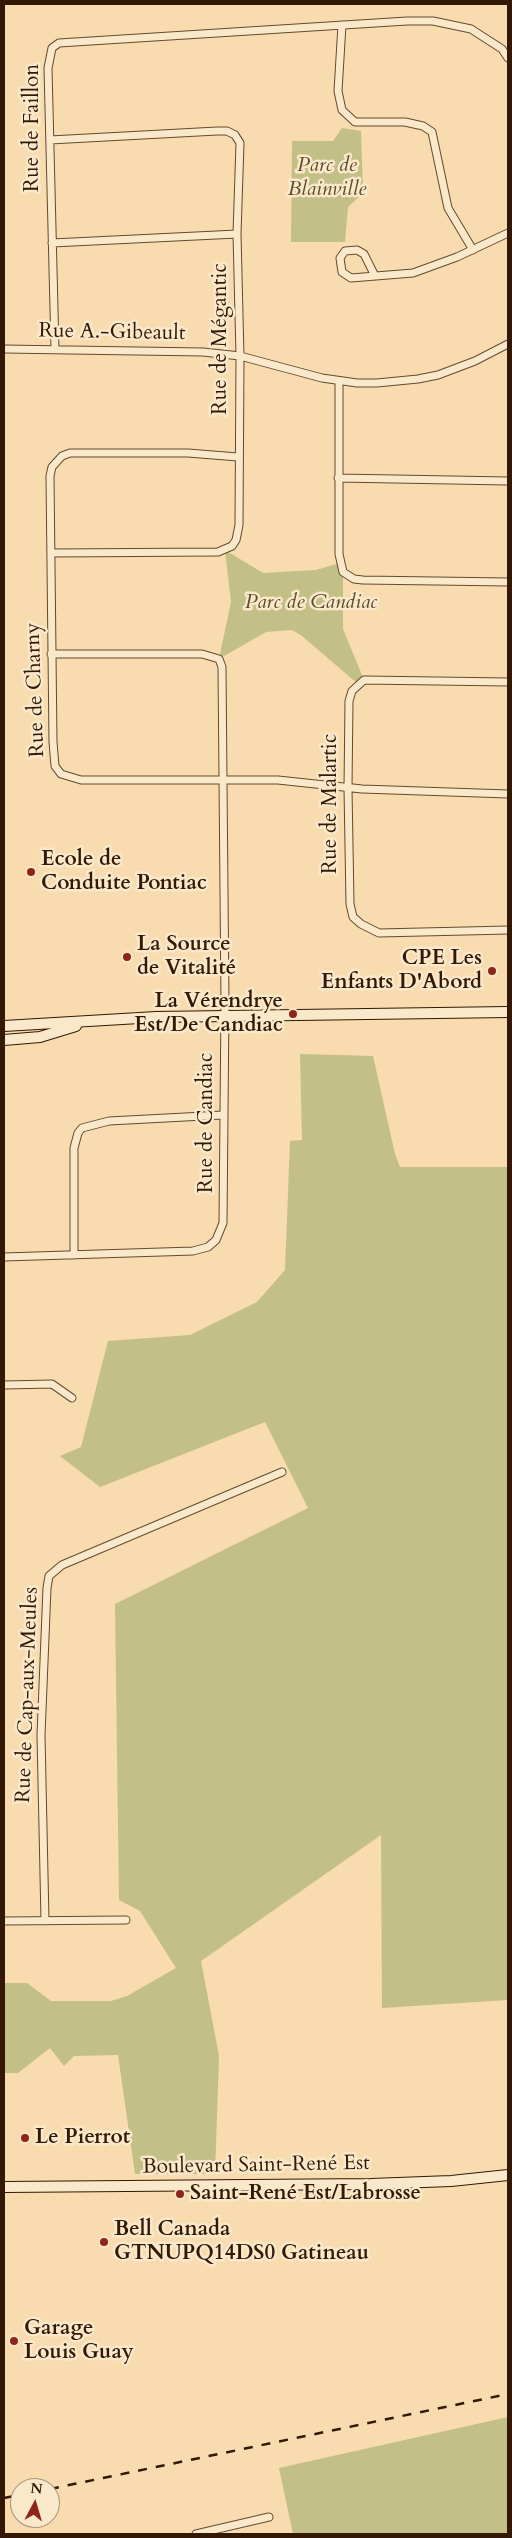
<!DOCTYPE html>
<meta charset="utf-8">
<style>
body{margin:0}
#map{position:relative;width:512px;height:2538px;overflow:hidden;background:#f8dbae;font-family:Cardo,serif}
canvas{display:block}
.frame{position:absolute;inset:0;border:5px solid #321805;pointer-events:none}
.north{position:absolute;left:10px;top:2478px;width:50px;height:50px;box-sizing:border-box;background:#fae8ca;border:1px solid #aa957b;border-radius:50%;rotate:6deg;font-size:14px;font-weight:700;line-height:20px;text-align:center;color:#321805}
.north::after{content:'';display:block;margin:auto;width:18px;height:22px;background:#8f2418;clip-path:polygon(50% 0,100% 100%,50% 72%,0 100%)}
</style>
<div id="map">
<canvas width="512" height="2538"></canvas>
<div class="frame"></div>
<div class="north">N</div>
</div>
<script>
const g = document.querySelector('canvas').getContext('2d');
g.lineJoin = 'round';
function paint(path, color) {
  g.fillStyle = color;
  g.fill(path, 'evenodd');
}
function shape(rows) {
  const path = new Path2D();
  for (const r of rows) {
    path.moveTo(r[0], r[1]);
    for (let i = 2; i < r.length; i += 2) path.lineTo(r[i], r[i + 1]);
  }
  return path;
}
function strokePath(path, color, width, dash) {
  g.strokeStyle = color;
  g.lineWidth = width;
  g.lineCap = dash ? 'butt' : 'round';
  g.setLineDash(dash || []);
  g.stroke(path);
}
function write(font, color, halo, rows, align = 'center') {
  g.font = font + ' Cardo,serif';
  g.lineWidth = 5;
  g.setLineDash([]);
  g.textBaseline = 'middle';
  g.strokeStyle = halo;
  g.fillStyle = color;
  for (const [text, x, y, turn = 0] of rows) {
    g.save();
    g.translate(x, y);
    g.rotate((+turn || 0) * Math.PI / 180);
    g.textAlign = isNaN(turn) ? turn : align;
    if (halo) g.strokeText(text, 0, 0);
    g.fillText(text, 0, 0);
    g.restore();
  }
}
paint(shape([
 [342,128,361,131,363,193,348,207,345,242,291,242,292,141,333,141],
 [225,550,263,573,316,570,340,563,343,572,343,629,364,680,358,684,302,636,292,630,266,632,219,659,231,602],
 [300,1054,373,1056,395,1154,400,1167,508,1167,508,2000,382,2008,381,1835,201,1961,219,2056,215,2174,135,2174,118,2055,74,2056,64,2066,50,2048,18,2073,4,2073,4,1983,27,1983,51,2001,111,2001,127,1996,176,1968,140,1911,119,1900,115,1604,308,1508,265,1422,100,1487,60,1456,81,1447,108,1341,190,1335,257,1302,285,1270,290,1141,302,1140],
 [508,2417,508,2534,293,2534,279,2468]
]), '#c2bf87');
const street = shape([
 [342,25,338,91,342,110,355,122,405,122,423,126,432,132,448,208,473,250],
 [50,140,217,131,227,131,235,135,240,143,237,234,240,356,239,525,236,540,232,546,218,552,51,553],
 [52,243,237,234],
 [375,276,364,254,357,250,345,251,340,258,342,272,351,278,413,273,457,257,508,233],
 [4,349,203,352,240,356,322,378,357,383,377,383,418,379,438,375,475,361,508,344],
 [55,349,48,68,52,48,59,43,407,21,433,21,471,29,502,49,508,58],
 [339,381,339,554,343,572,354,579,363,580,508,582],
 [238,457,188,453,70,453,62,456,52,467,50,476,53,742,55,766,61,774,81,780,278,780,362,789,508,794],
 [338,478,508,481],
 [508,682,364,680,352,691,349,701,348,788,350,904,353,917,361,924,379,933,508,930],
 [74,1255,74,1148,78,1133,82,1128,109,1121,223,1115],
 [4,1257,193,1251,208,1247,216,1240,223,1223,225,1004,222,667,219,659,202,654,51,654],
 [4,1385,52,1384,72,1398],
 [4,1921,126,1920],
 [45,1921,41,1735,47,1588,49,1576,62,1565,282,1472],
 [196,2534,269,2517]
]);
const secondary = shape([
 [4,1026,156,1017,508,1012],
 [4,1040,40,1037,76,1026],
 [4,2187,371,2184,451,2181,508,2175]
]);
strokePath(street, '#64492f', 9);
strokePath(secondary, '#321805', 12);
strokePath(street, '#fae8ca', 7);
strokePath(secondary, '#fae8ca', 10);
strokePath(shape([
 [50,2489,508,2394],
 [4,2498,20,2495]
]), '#321805', 2.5, [9, 9]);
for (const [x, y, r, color] of [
 [31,872,5,"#8f2418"],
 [127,957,5,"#8f2418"],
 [492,971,5,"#8f2418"],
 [293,1014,5,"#8f2418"],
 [25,2138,5,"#8f2418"],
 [180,2194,5,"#8f2418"],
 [104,2242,5,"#8f2418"],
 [14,2341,5,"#8f2418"]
]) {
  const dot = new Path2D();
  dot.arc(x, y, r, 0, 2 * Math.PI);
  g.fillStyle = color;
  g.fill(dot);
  strokePath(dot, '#fae8ca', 2);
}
write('21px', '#321805', '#fae8ca', [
 ["Rue de Faillon",33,128,-90],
 ["Rue A.-Gibeault",112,333,1],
 ["Rue de Mégantic",221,339,-90],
 ["Rue de Charny",36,690,-92],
 ["Rue de Malartic",331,804,-90],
 ["Rue de Candiac",207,1123,-90],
 ["Rue de Cap-aux-Meules",28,1695,-88],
 ["Boulevard Saint-René Est",256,2166,-1]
]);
write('italic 21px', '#5d4a2c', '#fae8ca', [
 ["Parc de",327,166],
 ["Blainville",327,190],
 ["Parc de Candiac",311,603]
]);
write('bold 21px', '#321805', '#fae8ca', [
 ["Ecole de",41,860],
 ["Conduite Pontiac",41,884],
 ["La Source",137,945],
 ["de Vitalité",137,969],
 ["CPE Les",482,959,"right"],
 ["Enfants D'Abord",482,983,"right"],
 ["La Vérendrye",283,1002,"right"],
 ["Est/De Candiac",283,1026,"right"],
 ["Le Pierrot",35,2138],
 ["Saint-René Est/Labrosse",190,2194],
 ["Bell Canada",114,2230],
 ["GTNUPQ14DS0 Gatineau",114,2254],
 ["Garage",24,2329],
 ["Louis Guay",24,2353]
], 'left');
</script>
